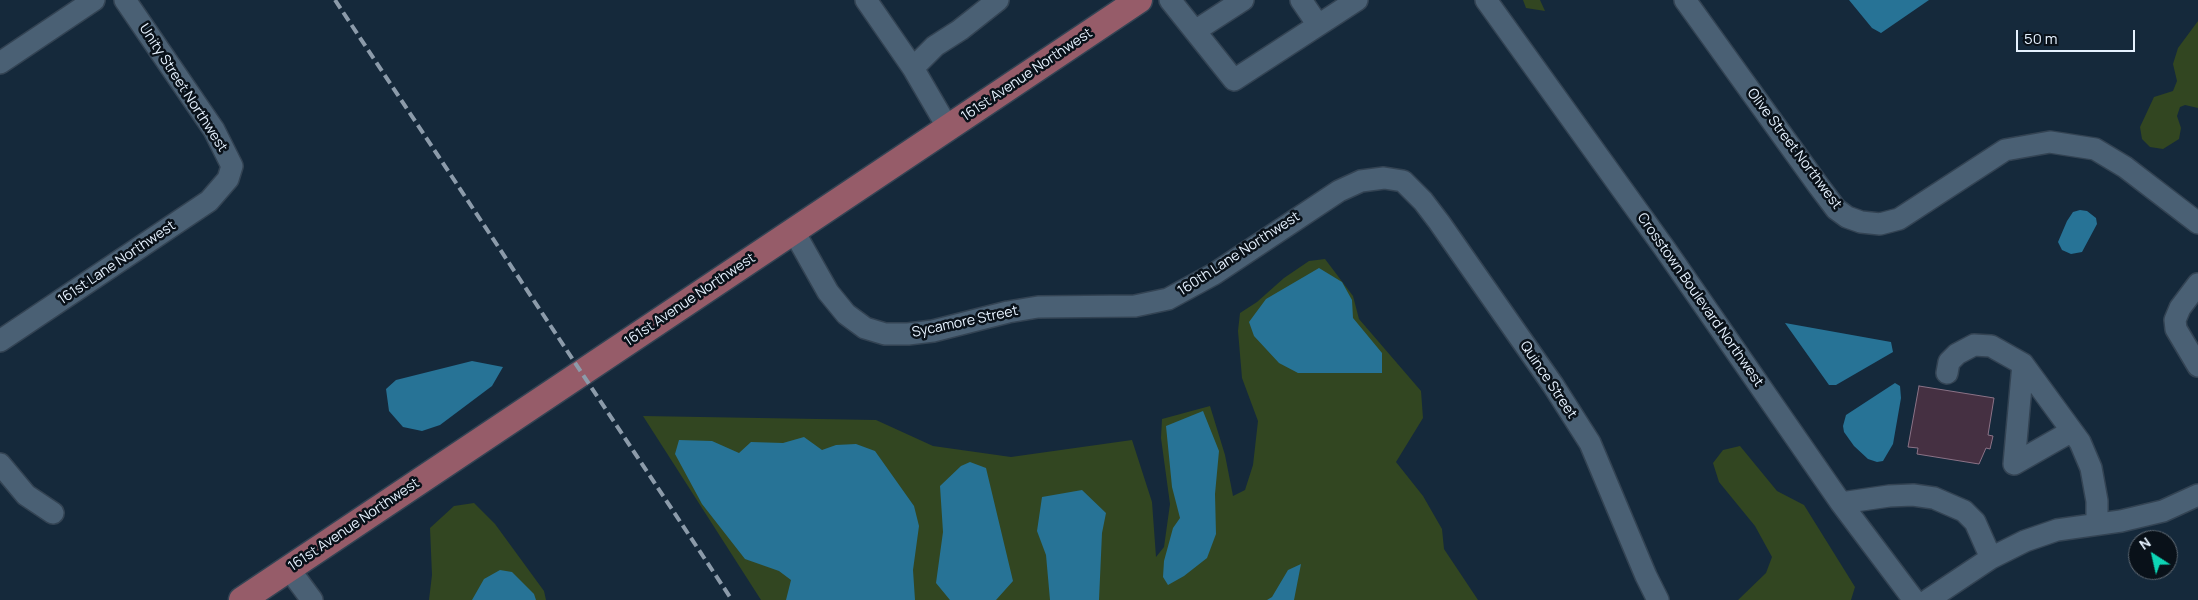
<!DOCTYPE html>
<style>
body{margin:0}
#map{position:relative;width:2198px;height:600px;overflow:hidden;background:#15293b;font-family:Manrope,sans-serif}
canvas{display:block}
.north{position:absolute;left:2128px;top:530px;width:50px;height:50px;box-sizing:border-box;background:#091119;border:1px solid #616b75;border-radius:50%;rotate:325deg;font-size:14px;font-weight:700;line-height:20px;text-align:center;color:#e6f2ff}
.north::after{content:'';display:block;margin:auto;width:18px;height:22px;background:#0dd5b5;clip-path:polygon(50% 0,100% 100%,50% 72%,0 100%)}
.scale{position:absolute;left:2016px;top:30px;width:119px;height:22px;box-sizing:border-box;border:2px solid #e6f2ff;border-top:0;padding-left:6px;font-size:15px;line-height:18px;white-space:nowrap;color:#e6f2ff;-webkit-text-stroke:4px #091119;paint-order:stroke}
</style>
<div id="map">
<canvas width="2198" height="600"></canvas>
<div class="north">N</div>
<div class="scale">50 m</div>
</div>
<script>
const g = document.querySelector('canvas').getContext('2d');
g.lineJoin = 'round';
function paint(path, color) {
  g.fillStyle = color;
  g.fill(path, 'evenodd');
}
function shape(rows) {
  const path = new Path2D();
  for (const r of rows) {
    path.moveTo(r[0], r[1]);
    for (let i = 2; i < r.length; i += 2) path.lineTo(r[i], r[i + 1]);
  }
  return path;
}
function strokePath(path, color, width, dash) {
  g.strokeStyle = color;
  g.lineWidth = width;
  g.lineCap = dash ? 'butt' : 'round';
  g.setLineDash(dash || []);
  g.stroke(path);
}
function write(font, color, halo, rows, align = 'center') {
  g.font = font + ' Manrope,sans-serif';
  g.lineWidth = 5;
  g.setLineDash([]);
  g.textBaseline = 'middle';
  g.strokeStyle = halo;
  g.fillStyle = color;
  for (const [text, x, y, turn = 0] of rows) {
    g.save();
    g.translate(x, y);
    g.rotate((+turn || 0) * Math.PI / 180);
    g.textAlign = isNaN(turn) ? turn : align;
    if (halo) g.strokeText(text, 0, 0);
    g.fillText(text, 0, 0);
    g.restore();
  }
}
paint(shape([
 [1523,0,1540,0,1545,11,1526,8],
 [2198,21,2198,108,2185,105,2180,107,2177,116,2181,128,2179,139,2163,149,2150,147,2142,139,2140,127,2154,97,2173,91,2177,81,2173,64,2178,48],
 [1325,259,1353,296,1359,319,1421,391,1423,418,1396,462,1423,496,1442,529,1444,549,1478,600,761,600,643,416,876,420,933,446,1011,457,1132,440,1152,502,1156,557,1164,547,1170,504,1161,438,1162,419,1210,406,1225,455,1233,496,1245,490,1253,465,1258,421,1242,378,1238,331,1240,313,1257,302,1284,278,1309,261],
 [1740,446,1777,491,1804,505,1855,587,1851,600,1738,600,1766,573,1772,557,1755,526,1719,482,1713,463,1723,450],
 [474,503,495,524,544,591,546,600,429,600,432,575,430,528,454,506]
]), '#324621');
paint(shape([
 [1849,0,1929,0,1881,33,1872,28],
 [2080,210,2087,211,2096,218,2097,224,2082,252,2071,254,2062,250,2058,242,2067,221,2073,212],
 [1319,268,1342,282,1352,300,1353,318,1382,353,1382,373,1298,373,1279,363,1254,336,1249,322,1266,299],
 [1785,323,1891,342,1893,352,1836,385,1829,385],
 [472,361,503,367,492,386,440,425,422,431,403,427,389,411,386,389,396,380],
 [1895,383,1900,386,1901,398,1893,444,1883,461,1877,462,1868,459,1854,446,1844,432,1843,426,1846,415],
 [1203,411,1219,451,1215,494,1216,534,1207,558,1184,576,1168,585,1163,577,1164,561,1173,528,1180,518,1172,487,1166,426],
 [804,437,822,450,836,445,856,444,875,451,914,506,919,526,913,570,915,600,786,600,791,580,779,571,745,559,702,504,675,454,679,440,712,441,739,453,751,442,783,443],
 [970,462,986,468,1013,581,996,600,950,600,936,583,943,532,940,486,961,466],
 [1082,490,1106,513,1102,533,1099,600,1050,600,1046,555,1037,531,1042,497],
 [1301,564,1294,600,1267,600,1272,597,1288,570],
 [500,570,512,572,534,594,536,600,472,600,484,579]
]), '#277396');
const building = shape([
 [1919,386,1994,398,1988,435,1993,436,1990,449,1986,448,1979,464,1917,454,1918,448,1908,447,1919,386]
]);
paint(building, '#453042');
strokePath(building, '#8b7387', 1);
const minor = shape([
 [866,0,913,68,948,128],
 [1170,0,1234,80,1357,0],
 [1301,0,1318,25],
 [1486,0,1665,249,1841,503,1914,600],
 [1685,0,1818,185,1836,209,1847,217,1861,222,1880,224,1899,219,2005,150,2050,142,2095,149,2125,167,2198,223],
 [1195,31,1243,0],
 [0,63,94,0],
 [913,68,935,46,960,30,998,0],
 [793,230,828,292,846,314,865,328,885,334,908,334,933,331,1008,312,1038,307,1135,306,1168,299,1214,274,1339,191,1361,181,1384,178,1403,181,1423,201,1439,222,1553,385,1590,443,1646,576,1658,600],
 [2198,284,2180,308,2175,320,2176,329,2198,366],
 [0,341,209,201,228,179,232,166,214,130,125,0],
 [1947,373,1949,362,1957,354,1974,345,1991,346,2023,364,2080,442,2091,468,2097,501,2097,523],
 [0,464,26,495,53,513],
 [2014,464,2023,364],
 [2014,464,2072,431],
 [1841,503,1889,496,1913,495,1934,498,1964,511,1975,522,1991,558],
 [289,569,312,600],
 [1928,600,1991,558,2025,541,2057,530,2121,521,2163,511,2198,495]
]);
const major = shape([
 [242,600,1139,0]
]);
strokePath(minor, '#334353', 24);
strokePath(major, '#334353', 29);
strokePath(minor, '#4a6074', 21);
strokePath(major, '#965c69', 26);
strokePath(shape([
 [335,0,732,600]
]), '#8c9baa', 4, [10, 5]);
write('14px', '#e6f2ff', '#091119', [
 ["161st Avenue Northwest",1027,75,-34],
 ["Unity Street Northwest",183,88,57],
 ["Olive Street Northwest",1794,149,53],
 ["160th Lane Northwest",1239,254,-33],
 ["161st Lane Northwest",117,263,-34],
 ["161st Avenue Northwest",690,300,-34],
 ["Crosstown Boulevard Northwest",1700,300,55],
 ["Sycamore Street",965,322,-12],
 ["Quince Street",1548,380,56],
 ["161st Avenue Northwest",354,525,-34]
]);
</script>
